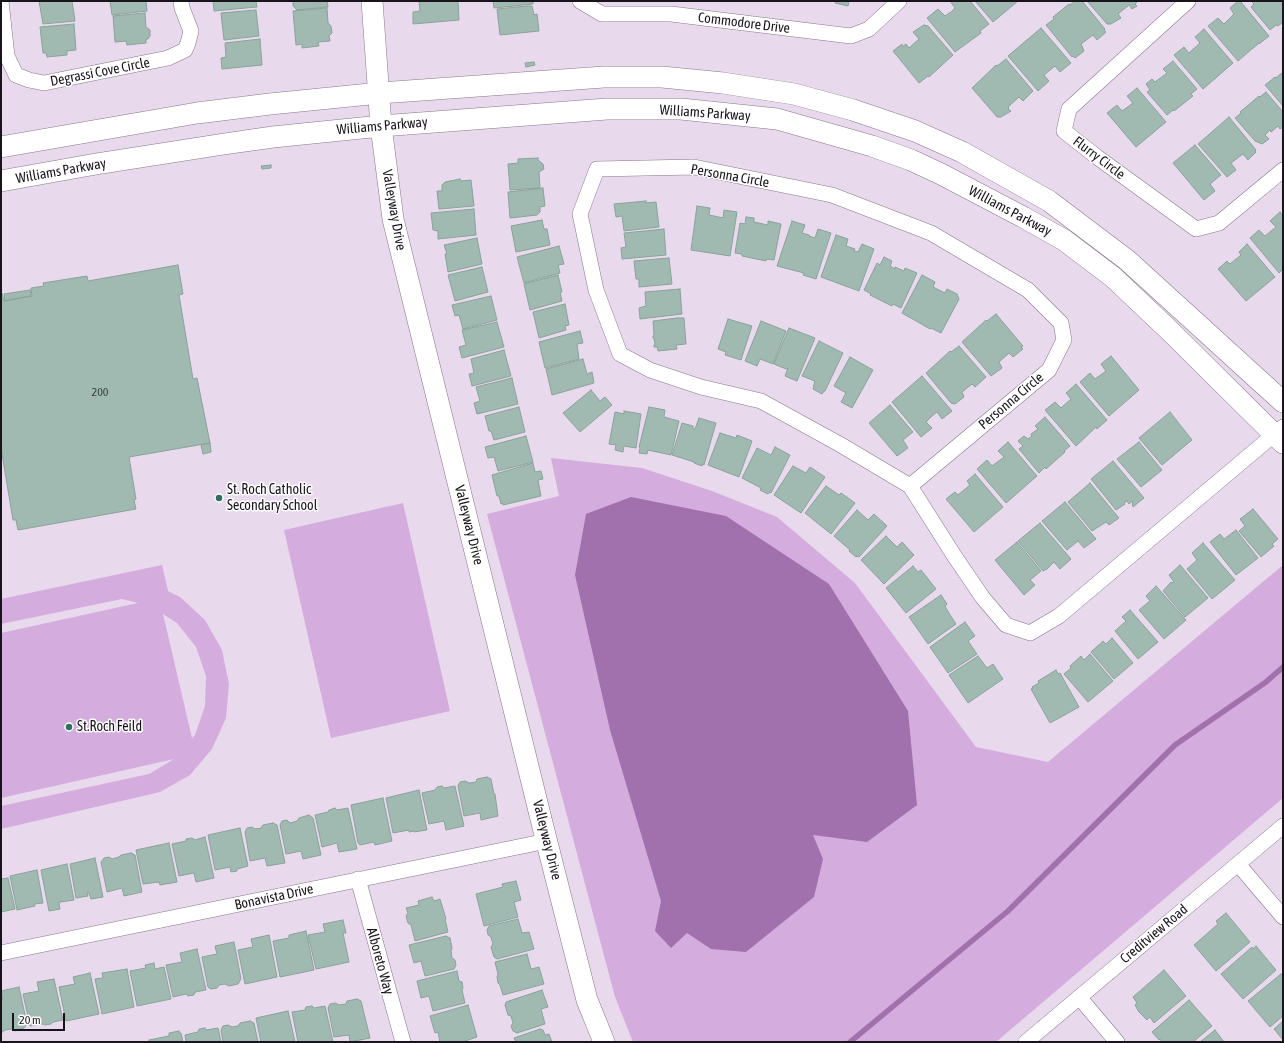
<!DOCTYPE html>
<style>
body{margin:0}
#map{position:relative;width:1284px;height:1043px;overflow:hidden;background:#e9d9ed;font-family:"Asap Condensed",sans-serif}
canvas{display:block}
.frame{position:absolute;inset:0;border:2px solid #19141b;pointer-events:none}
.scale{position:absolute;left:12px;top:1013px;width:53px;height:18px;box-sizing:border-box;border:2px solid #19141b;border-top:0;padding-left:5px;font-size:12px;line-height:14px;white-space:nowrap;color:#19141b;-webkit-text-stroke:3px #fff;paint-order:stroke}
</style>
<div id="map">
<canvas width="1284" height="1043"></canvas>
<div class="frame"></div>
<div class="scale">20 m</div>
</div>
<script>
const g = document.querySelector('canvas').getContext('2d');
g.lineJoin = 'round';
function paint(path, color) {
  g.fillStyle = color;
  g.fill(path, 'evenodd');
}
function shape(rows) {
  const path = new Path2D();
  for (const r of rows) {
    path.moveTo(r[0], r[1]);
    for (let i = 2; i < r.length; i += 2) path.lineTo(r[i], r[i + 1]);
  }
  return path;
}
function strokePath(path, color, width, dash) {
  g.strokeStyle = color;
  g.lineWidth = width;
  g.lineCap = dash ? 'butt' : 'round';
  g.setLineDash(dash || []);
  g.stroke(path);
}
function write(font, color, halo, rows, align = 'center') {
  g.font = font + ' "Asap Condensed",sans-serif';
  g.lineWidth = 3;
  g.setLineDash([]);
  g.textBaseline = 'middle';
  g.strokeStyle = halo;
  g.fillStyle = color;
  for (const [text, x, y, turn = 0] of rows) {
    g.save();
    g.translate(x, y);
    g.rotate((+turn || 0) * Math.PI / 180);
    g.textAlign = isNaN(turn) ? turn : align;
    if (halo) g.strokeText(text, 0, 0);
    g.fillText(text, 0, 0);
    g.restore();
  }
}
paint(shape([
 [551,458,642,468,712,491,777,517,855,583,976,747,1048,762,1283,565,1283,798,996,1042,633,1042,615,997,487,514,559,496],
 [403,503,450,711,331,738,284,530],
 [162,565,168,591,180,597,205,620,222,650,229,684,226,718,212,749,190,775,160,792,1,829,1,806,149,774,174,759,1,798,1,633,138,603,122,599,1,624,1,599],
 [163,614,177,623,196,647,206,676,205,706,195,735,192,738]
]), '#d4acdd');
paint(shape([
 [631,497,726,516,829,584,908,711,917,805,867,842,813,835,823,859,814,897,746,952,711,949,687,933,671,948,655,931,661,901,610,730,575,575,586,514]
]), '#a171ad');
strokePath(shape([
 [850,1042,1008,911,1175,745,1266,682,1283,667]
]), '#a171ad', 5.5);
const building = shape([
 [39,1,72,1,75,21,43,24,39,1],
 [110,1,146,1,147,11,112,15,110,1],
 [213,1,256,1,257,7,214,11,213,1],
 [293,1,327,1,328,7,297,10,293,6,293,1],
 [419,1,458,1,459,20,413,24,413,12,420,11,419,1],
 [493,1,533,1,533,4,494,8,493,1],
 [836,1,849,1,848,6,835,3,836,1],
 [950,1,970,1,989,24,980,31,981,33,955,52,927,18,938,9,945,16,951,12,955,8,950,1],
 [975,1,1018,1,993,22,975,1],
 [1075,1,1082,1,1105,29,1104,30,1106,32,1097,40,1093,35,1081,44,1084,51,1075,58,1073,56,1072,57,1046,25,1054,19,1053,17,1069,4,1070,5,1075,1],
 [1087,1,1138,1,1135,4,1137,6,1132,9,1129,5,1118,14,1121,18,1111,24,1107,24,1087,1],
 [1238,1,1241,2,1269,36,1259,44,1259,43,1238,61,1208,26,1218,18,1224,24,1234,14,1230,8,1238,1],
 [1251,1,1283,1,1283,22,1278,26,1276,25,1270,30,1251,7,1254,4,1251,1],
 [527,6,532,6,534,15,537,14,539,31,500,35,497,9,527,6],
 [327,8,328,23,331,26,332,33,329,36,330,41,318,42,319,46,302,48,302,44,296,45,293,11,327,8],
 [256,10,259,36,224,40,221,13,256,10],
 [145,13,146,27,150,30,150,36,148,39,146,39,146,43,127,45,126,41,115,42,113,16,145,13],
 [74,24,76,50,67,51,67,55,47,57,46,53,43,53,40,27,74,24],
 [924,25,928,26,953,55,929,77,928,76,919,83,893,51,902,44,902,47,906,44,909,48,919,39,913,32,924,25],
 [1041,28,1071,63,1060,72,1055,66,1044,75,1049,81,1038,91,1008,56,1041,28],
 [1204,29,1233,63,1203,89,1174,55,1184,47,1189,53,1200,43,1195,37,1204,29],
 [260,39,262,65,222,69,221,58,226,57,225,43,260,39],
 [1006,59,1033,91,1023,101,1019,97,1008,107,1009,108,1008,109,1011,111,1001,117,997,117,972,88,996,65,997,66,1006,59],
 [1173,61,1197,89,1191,94,1193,96,1174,111,1173,110,1167,115,1147,92,1150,90,1146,84,1152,79,1155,82,1167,73,1163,69,1173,61],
 [534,62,535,65,526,67,525,63,534,62],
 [1283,72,1283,106,1265,85,1275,77,1276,78,1283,72],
 [1137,88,1166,122,1136,147,1107,113,1117,105,1122,111,1133,103,1127,96,1137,88],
 [1266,92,1283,112,1283,127,1280,129,1278,126,1271,132,1270,130,1265,135,1269,139,1262,144,1255,141,1235,118,1241,113,1240,112,1259,96,1260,97,1266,92],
 [1229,117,1256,150,1255,151,1256,152,1248,160,1243,154,1231,163,1236,170,1227,177,1198,144,1229,117],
 [1195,145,1221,175,1210,184,1215,191,1204,200,1173,163,1195,145],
 [538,158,538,160,543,164,544,169,539,172,540,188,510,190,508,164,518,163,518,159,538,158],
 [271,165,271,168,262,169,261,166,271,165],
 [460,179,461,181,471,180,474,206,439,209,437,191,442,191,442,185,445,182,460,179],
 [543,188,545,206,540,207,540,212,537,215,510,218,508,192,543,188],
 [646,201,646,203,656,202,659,227,624,231,622,216,616,217,614,204,646,201],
 [697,206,710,208,709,215,723,218,724,210,737,212,730,256,691,250,697,206],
 [474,209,476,235,438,239,438,231,433,230,431,213,474,209],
 [1280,212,1283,216,1283,269,1279,273,1250,238,1259,230,1265,236,1271,231,1276,227,1270,221,1280,212],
 [746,217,754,218,754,222,768,225,768,221,781,224,774,260,766,259,766,261,742,256,742,254,735,253,740,223,745,224,746,217],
 [542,220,544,229,547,229,550,245,516,252,511,226,542,220],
 [792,221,805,225,802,233,809,235,809,236,815,238,818,229,831,233,816,279,803,275,804,273,777,266,792,221],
 [664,229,666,255,622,259,621,248,626,247,624,233,664,229],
 [836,235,848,239,846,246,855,249,854,251,858,252,862,244,874,249,859,291,821,277,836,235],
 [477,238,482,264,448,272,445,254,447,254,444,245,477,238],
 [1247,244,1275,277,1246,301,1218,269,1227,261,1230,264,1241,255,1239,252,1247,244],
 [559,246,564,264,558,265,560,273,524,283,517,257,559,246],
 [884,257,892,261,890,266,895,269,895,267,904,271,905,268,917,273,901,308,893,304,892,306,870,295,871,294,864,290,877,263,880,265,884,257],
 [669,258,672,284,639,287,639,279,636,279,634,261,669,258],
 [178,265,183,294,179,295,193,379,197,378,210,443,129,457,136,499,134,500,136,509,18,530,16,520,13,520,1,448,1,294,2,293,4,301,18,298,32,296,31,288,44,286,43,283,87,276,88,281,178,265],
 [482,267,488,292,455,301,448,275,482,267],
 [558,275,562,292,560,292,562,301,530,310,524,284,558,275],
 [922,275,935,282,933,287,945,293,947,289,957,294,959,299,941,333,931,328,930,329,902,313,922,275],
 [680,289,682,314,640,319,639,308,646,306,645,292,680,289],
 [30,290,31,296,5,301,4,294,30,290],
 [491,296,497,320,463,329,459,315,455,316,452,305,491,296],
 [565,304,569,325,565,326,566,330,539,338,533,312,565,304],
 [996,314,1023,346,1021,347,1023,349,1013,357,1009,353,999,362,1002,368,991,376,962,342,986,320,987,321,996,314],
 [677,318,684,318,686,344,676,345,677,349,658,351,657,347,654,347,654,345,655,345,654,338,653,338,653,336,654,335,653,321,677,318],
 [728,319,752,326,741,360,725,355,726,352,718,349,728,319],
 [761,321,786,331,773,364,760,359,757,366,745,361,761,321],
 [497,322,504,347,462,358,459,347,466,345,462,330,497,322],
 [789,328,815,338,797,381,785,376,788,368,786,369,774,364,789,328],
 [580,331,583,343,577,344,579,359,545,368,539,342,580,331],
 [819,341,843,353,825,391,824,391,822,394,813,389,815,381,802,376,819,341],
 [959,346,986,377,975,387,972,384,962,392,964,397,955,404,951,403,926,373,950,351,951,352,959,346],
 [504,350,511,376,472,386,469,374,474,373,471,359,504,350],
 [1111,356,1139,390,1109,416,1080,382,1090,373,1095,379,1102,374,1106,371,1101,364,1111,356],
 [850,357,873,370,852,408,841,402,846,393,834,386,850,357],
 [583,359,587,374,592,372,594,383,552,395,546,369,583,359],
 [922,376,952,411,942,419,937,412,932,416,926,422,932,428,921,437,892,402,922,376],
 [512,378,518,404,477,414,474,403,480,401,476,387,512,378],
 [1076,384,1107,420,1097,429,1096,427,1076,446,1045,410,1055,402,1061,408,1071,399,1066,393,1076,384],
 [591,390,600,401,605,397,612,405,580,432,563,413,591,390],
 [890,405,913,432,903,440,908,448,897,456,869,423,890,405],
 [519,407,525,432,494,440,491,431,489,431,485,416,519,407],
 [649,407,665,410,664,417,679,421,671,455,648,450,647,454,639,453,640,448,639,447,649,407],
 [624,411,641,414,636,448,624,446,623,452,615,450,616,445,609,444,615,412,624,414,624,411],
 [1170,412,1192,440,1162,465,1139,438,1170,412],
 [1045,417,1070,446,1064,451,1065,452,1046,469,1045,467,1039,473,1019,449,1023,446,1018,441,1024,436,1028,439,1032,436,1031,434,1038,429,1035,426,1045,417],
 [699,418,716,423,704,465,702,464,702,466,694,463,694,462,672,455,682,423,693,426,693,429,695,429,699,418],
 [720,433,736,438,737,435,752,441,739,477,708,465,720,433],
 [526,436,533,462,498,471,494,457,488,458,485,447,526,436],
 [1008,442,1037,476,1006,503,977,469,987,460,992,466,1004,457,998,451,1008,442],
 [1139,442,1162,470,1141,487,1117,459,1139,442],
 [210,443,211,452,203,454,201,445,210,443],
 [775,447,790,455,771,493,770,492,768,494,760,490,761,488,742,478,757,448,771,455,775,447],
 [1113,461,1144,498,1133,507,1132,501,1129,504,1127,501,1124,503,1125,504,1116,510,1091,479,1113,461],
 [533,463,535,472,541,471,543,479,538,480,541,496,503,505,503,503,501,504,499,496,497,496,492,475,533,463],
 [793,466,806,473,810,467,825,477,801,513,774,495,793,466],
 [975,474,1003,507,974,532,946,499,955,492,958,495,970,485,967,481,975,474],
 [1090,483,1119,518,1109,525,1106,522,1092,531,1068,502,1090,483],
 [826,486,839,495,841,493,855,503,831,534,805,513,826,486],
 [1065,502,1096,539,1084,548,1078,541,1067,550,1042,521,1065,502],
 [1253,509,1278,539,1272,544,1274,546,1261,557,1239,531,1245,526,1240,519,1253,509],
 [857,510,868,520,874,514,887,526,859,557,857,556,856,557,849,551,850,550,834,536,857,510],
 [1040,523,1071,559,1060,569,1054,562,1047,569,1043,571,1018,541,1040,523],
 [1236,530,1258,558,1236,575,1210,542,1220,534,1224,539,1236,530],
 [886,536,897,547,902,542,914,555,884,584,861,560,886,536],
 [1017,542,1041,571,1030,580,1035,585,1024,595,995,560,1017,542],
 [1203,543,1235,580,1212,599,1187,569,1197,560,1192,553,1203,543],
 [1180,565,1208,598,1185,617,1163,591,1171,582,1172,583,1174,582,1169,575,1180,565],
 [913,566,918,572,921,570,936,589,906,613,886,588,913,566],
 [1156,586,1186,620,1164,639,1139,610,1150,601,1146,596,1156,586],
 [941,595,947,604,945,606,947,610,956,624,928,644,909,617,941,595],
 [1130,610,1158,642,1138,659,1115,631,1126,621,1122,617,1130,610],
 [965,622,975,636,968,641,977,654,948,673,930,647,965,622],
 [1112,638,1133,663,1114,679,1091,652,1103,641,1106,644,1112,638],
 [1090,654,1113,681,1088,702,1064,674,1071,668,1070,666,1081,656,1084,660,1090,654],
 [978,656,987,668,993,664,1003,679,968,703,949,675,978,656],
 [1056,670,1058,674,1060,673,1079,707,1050,723,1031,689,1033,688,1032,687,1039,683,1038,681,1056,670],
 [487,777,491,779,494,794,495,794,498,816,481,820,480,813,464,816,458,786,460,782,465,781,469,783,476,782,477,779,487,777],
 [442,786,444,788,455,786,464,826,446,830,444,821,429,824,422,793,435,790,437,787,442,786],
 [419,790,427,830,414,832,414,831,409,832,409,830,393,833,386,798,419,790],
 [383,798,392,841,375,845,374,842,360,845,358,843,351,805,383,798],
 [335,808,337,810,348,808,357,849,339,852,337,843,322,847,315,815,328,812,329,810,335,808],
 [309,815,313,818,321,855,303,859,301,851,286,854,280,825,282,821,287,820,290,823,297,821,299,818,309,815],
 [273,823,277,825,285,863,267,866,265,858,250,861,245,832,247,828,252,827,255,829,261,828,263,825,273,823],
 [240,828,248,866,237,869,237,871,231,872,230,867,215,870,208,835,240,828],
 [205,837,214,878,196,882,194,873,179,876,172,844,186,841,186,839,192,838,195,840,205,837],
 [169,843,177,882,160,885,159,882,143,884,136,850,169,843],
 [131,853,135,855,142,892,124,896,122,888,107,892,101,862,104,858,109,857,112,859,119,857,121,855,131,853],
 [95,858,103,897,91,899,89,893,87,893,88,896,76,898,70,864,95,858],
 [67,864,74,900,60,902,59,904,60,909,49,911,41,870,67,864],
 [37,870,43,903,34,904,35,906,17,910,10,876,37,870],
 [8,878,15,909,1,912,1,879,8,878],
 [516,881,521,900,514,902,518,917,484,926,476,894,503,887,502,884,516,881],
 [432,897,434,901,440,899,446,919,445,919,448,932,415,941,411,925,408,923,406,916,408,913,406,908,419,905,418,901,432,897],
 [1226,913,1250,942,1216,971,1194,945,1218,924,1216,921,1226,913],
 [518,919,522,933,529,932,534,949,497,959,494,957,491,947,493,944,491,937,488,935,487,930,489,926,518,919],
 [343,920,346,933,343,933,349,962,316,969,308,935,325,932,323,924,343,920],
 [306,931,314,970,280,977,273,941,289,938,289,935,306,931],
 [269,935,277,977,245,984,238,950,253,947,251,939,269,935],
 [446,936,450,938,452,948,451,951,452,958,455,960,456,965,454,969,425,976,421,961,414,963,409,945,446,936],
 [234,942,241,979,238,984,229,986,225,984,219,985,217,988,211,989,208,987,202,957,217,954,215,946,234,942],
 [1256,946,1276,970,1243,999,1221,974,1252,947,1253,949,1256,946],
 [197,949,206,990,195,992,194,995,188,996,186,994,173,997,166,965,182,962,180,953,197,949],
 [527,954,531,969,539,967,544,984,503,995,500,985,498,983,497,977,498,974,495,962,527,954],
 [154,963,155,969,164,967,171,999,137,1006,130,971,146,968,145,965,154,963],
 [127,969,134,1007,102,1014,95,979,103,978,102,973,127,969],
 [1164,970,1186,996,1154,1023,1150,1017,1147,1020,1139,1012,1135,1005,1137,1003,1133,997,1164,970],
 [457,971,459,981,462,982,463,988,462,990,465,1003,433,1011,429,996,421,998,417,981,457,971],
 [90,973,99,1014,66,1021,59,987,75,984,73,977,90,973],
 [1281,974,1283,976,1283,1016,1270,1027,1248,1001,1281,974],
 [54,979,63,1020,53,1022,51,1024,45,1025,43,1024,30,1026,23,994,39,991,37,982,54,979],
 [19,987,27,1024,24,1028,15,1031,12,1029,5,1030,1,1033,1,999,3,999,1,991,19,987],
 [542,990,548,1007,541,1009,545,1024,517,1033,513,1031,511,1026,513,1023,511,1016,508,1015,505,1005,506,1002,542,990],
 [357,999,361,1001,370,1038,350,1042,349,1035,334,1037,328,1008,330,1004,336,1003,339,1005,346,1004,347,1001,357,999],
 [1189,1000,1212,1026,1193,1042,1162,1042,1160,1039,1159,1040,1152,1032,1189,1000],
 [468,1005,477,1037,462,1042,440,1042,438,1032,435,1033,430,1016,468,1005],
 [312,1006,314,1008,325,1006,333,1042,298,1042,292,1012,305,1010,306,1007,312,1006],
 [288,1011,295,1042,261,1042,256,1018,288,1011],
 [250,1021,254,1023,258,1042,223,1042,221,1030,223,1026,228,1025,232,1027,238,1026,240,1023,250,1021],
 [1283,1021,1283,1040,1274,1029,1283,1021],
 [205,1028,207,1030,218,1028,221,1042,186,1042,185,1035,198,1032,199,1029,205,1028],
 [540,1029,543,1030,545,1035,549,1034,552,1042,516,1042,514,1038,540,1029],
 [1215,1030,1224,1042,1200,1042,1215,1030],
 [179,1031,179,1033,181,1033,183,1042,149,1042,149,1040,169,1036,169,1033,179,1031]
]);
paint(building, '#a0bab1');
strokePath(building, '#89a29a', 1);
const street = shape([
 [1,1,7,56,16,75,29,80,44,83,168,58,185,50,188,43,191,31,182,8,181,1],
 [580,1,602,14,671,14,851,36,869,29,899,1],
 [1188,1,1069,109,1064,131,1097,157,1196,229,1219,223,1283,170],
 [910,486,1049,370,1064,340,1061,323,1028,290,931,233,832,195,694,167,597,169,580,214,596,290,620,354,650,370,701,387,761,401,841,445,910,486,955,557,983,598,1006,625,1030,633,1059,616,1283,427],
 [1238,864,1283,917],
 [358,879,403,1042],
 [1,953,547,841],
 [1079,997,1117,1042],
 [1026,1042,1283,826]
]);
const secondary = shape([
 [372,1,381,126,393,219,543,827,587,1000,604,1042],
 [1,147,197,113,270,104,380,93,604,77,662,77,723,83,794,94,853,110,915,131,962,152,1049,201,1127,260,1283,402],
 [1,181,96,164,224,144,273,137,381,126,607,109,681,109,777,119,872,146,911,160,941,174,1023,217,1064,240,1113,277,1169,330,1283,443]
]);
strokePath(street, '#867889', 16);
strokePath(secondary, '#867889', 22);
strokePath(street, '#fff', 15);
strokePath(secondary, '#fff', 21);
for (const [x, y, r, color] of [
 [219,498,4,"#2f6f5e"],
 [69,727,4,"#2f6f5e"]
]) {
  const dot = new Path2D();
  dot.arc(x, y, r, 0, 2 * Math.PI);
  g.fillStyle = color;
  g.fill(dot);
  strokePath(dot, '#fff', 1.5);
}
write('12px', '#3b3e40', null, [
 ["200",100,392]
]);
write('14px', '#19141b', '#fff', [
 ["Commodore Drive",744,23,7],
 ["Degrassi Cove Circle",100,72,-11],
 ["Williams Parkway",705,113,4],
 ["Williams Parkway",382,126,-5],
 ["Flurry Circle",1099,158,37],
 ["Williams Parkway",61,171,-10],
 ["Personna Circle",730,176,10],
 ["Valleyway Drive",394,210,80],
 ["Williams Parkway",1010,211,28],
 ["Personna Circle",1011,401,-40],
 ["Valleyway Drive",469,525,76],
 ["Valleyway Drive",547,840,76],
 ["Bonavista Drive",274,897,-12],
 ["Creditview Road",1154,934,-40],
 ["Alboreto Way",380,961,75]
]);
write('14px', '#19141b', '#fff', [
 ["St. Roch Catholic",227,490],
 ["Secondary School",227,506],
 ["St.Roch Feild",77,727]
], 'left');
</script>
